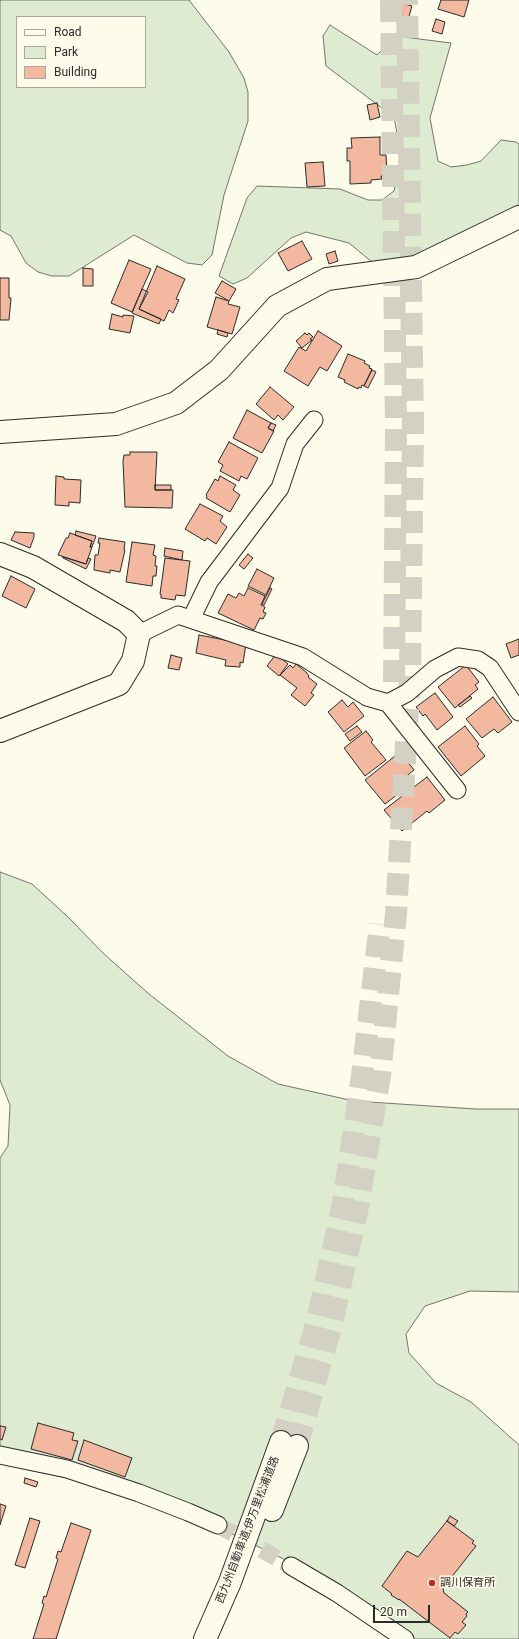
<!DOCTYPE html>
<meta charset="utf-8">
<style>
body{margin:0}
#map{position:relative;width:519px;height:1639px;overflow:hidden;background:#fdfbea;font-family:Roboto,sans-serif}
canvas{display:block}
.legend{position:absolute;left:16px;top:16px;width:130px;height:72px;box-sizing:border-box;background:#fdfbea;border:1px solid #a9a89e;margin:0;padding:5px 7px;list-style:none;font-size:12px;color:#2b2b2b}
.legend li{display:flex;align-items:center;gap:8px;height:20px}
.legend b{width:20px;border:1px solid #a9a89e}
.scale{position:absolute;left:373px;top:1605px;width:57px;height:18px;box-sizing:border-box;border:2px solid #2b2b2b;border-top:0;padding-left:5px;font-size:12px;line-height:14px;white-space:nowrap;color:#2b2b2b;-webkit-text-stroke:3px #fdfbea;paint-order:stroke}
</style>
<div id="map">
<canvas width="519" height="1639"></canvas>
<ul class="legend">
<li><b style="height:5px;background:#fdfbea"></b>Road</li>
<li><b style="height:11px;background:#deebd1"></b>Park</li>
<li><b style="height:11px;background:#f2b8a0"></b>Building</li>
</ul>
<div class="scale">20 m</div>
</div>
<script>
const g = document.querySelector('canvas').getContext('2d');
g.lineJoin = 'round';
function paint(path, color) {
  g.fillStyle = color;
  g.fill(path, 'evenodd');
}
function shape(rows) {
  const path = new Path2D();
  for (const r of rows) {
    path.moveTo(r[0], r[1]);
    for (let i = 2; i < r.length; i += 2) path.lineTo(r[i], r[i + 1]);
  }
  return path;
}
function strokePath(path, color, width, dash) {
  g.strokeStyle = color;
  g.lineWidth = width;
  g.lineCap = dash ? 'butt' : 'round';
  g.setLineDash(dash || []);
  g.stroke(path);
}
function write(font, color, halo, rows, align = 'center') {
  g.font = font + ' Roboto,"Noto Sans JP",sans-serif';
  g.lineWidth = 3;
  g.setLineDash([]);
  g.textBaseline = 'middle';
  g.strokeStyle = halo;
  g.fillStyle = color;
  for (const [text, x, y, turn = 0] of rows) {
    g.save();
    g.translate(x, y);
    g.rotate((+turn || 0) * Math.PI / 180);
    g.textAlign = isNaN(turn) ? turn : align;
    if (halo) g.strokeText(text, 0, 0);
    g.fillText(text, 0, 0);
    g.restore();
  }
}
const green = shape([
 [0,0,189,0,229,52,244,78,248,92,248,121,224,195,212,255,202,265,187,263,134,235,69,276,52,276,38,272,26,263,11,236,0,230,0,0],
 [17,17,145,17,145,87,17,87,17,17],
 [330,25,377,55,396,36,451,43,430,118,438,161,451,167,467,165,481,161,501,140,516,142,519,144,519,209,460,250,372,262,349,243,306,232,291,238,247,278,233,284,219,276,247,198,257,186,340,189,368,200,382,200,394,191,402,160,394,117,326,66,323,36,330,25],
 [0,872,32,884,69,918,104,954,149,994,228,1056,278,1084,354,1101,476,1109,519,1109,519,1292,470,1291,425,1306,406,1334,409,1353,436,1383,471,1402,519,1445,519,1639,393,1639,335,1584,193,1515,110,1487,29,1470,0,1458,0,1158,8,1146,10,1105,0,1080,0,872]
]);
paint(green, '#deebd1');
strokePath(green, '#74746e', 1);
const building = shape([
 [441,0,469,0,464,17,438,9,441,0],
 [395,1,412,6,407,23,400,21,402,14,392,11,395,1],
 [436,19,445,22,442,34,432,31,436,19],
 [377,103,380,117,370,120,367,105,377,103],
 [380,137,380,155,386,155,387,176,381,176,382,179,371,180,371,183,350,184,350,161,347,161,347,148,352,148,351,138,380,137],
 [323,162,325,186,307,187,305,163,323,162],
 [302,241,312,259,288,271,278,253,302,241],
 [335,251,338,261,329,264,326,254,335,251],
 [129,260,151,269,132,312,111,303,129,260],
 [157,266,185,279,176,299,179,300,173,313,169,310,164,321,139,309,157,266],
 [83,268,93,269,93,286,83,286,83,268],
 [0,278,9,278,9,298,11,298,9,320,0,320,0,278],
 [222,281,236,289,229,301,215,293,222,281],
 [142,289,148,292,139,309,161,319,159,324,132,313,142,289],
 [216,297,229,301,228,304,240,307,232,334,207,327,216,297],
 [112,314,123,317,123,315,134,316,130,333,109,329,112,314],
 [218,330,228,333,227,337,217,334,218,330],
 [318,331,342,346,327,371,320,367,308,386,284,371,299,347,306,351,318,331],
 [305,333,307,335,309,333,313,337,310,339,312,340,302,348,296,341,305,333],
 [348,354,365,361,364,363,370,366,369,368,372,369,364,386,362,385,361,388,359,387,358,389,344,382,345,380,338,377,348,354],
 [372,370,376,372,368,388,364,386,372,370],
 [270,387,294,407,283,420,278,415,274,420,256,404,270,387],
 [247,410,271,423,268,428,274,431,262,453,233,438,247,410],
 [271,423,276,425,273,431,268,428,271,423],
 [229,442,258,458,247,479,241,476,239,481,220,471,223,465,218,462,229,442],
 [130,452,157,452,155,490,173,490,172,508,125,507,123,461,124,455,130,455,130,452],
 [56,476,64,477,64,479,81,480,80,503,69,502,69,506,55,505,56,476],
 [220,476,236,485,233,490,240,495,230,512,206,498,207,496,206,495,215,479,218,481,220,476],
 [155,485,171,485,171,490,155,490,155,485],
 [200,504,223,516,220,521,227,527,216,544,207,538,205,541,185,529,200,504],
 [76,531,96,536,92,547,90,547,92,541,75,535,76,531],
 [15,532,34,533,34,537,30,548,11,540,15,532],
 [70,533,92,541,90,547,92,547,86,564,58,555,66,538,68,538,70,533],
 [99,538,125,542,124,550,125,550,120,572,110,570,110,573,94,570,95,555,98,555,100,543,98,543,99,538],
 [132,542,155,545,153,555,156,556,155,566,157,566,156,576,153,576,152,586,126,582,132,542],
 [165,548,183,551,182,560,164,556,165,548],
 [248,554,253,558,244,569,239,565,248,554],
 [63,557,86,564,88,558,91,559,86,569,63,558,63,557],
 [165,558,190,561,185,596,176,595,175,600,161,598,161,594,160,594,165,558],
 [257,569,274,578,266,595,248,586,257,569],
 [11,576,35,589,26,608,2,596,11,576],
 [248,588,265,596,261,605,265,607,263,612,266,613,263,619,260,618,254,630,218,613,228,594,236,598,239,593,244,596,248,588],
 [270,588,272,589,264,605,262,604,270,588],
 [199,635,246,644,243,663,240,662,240,667,225,666,226,660,196,653,199,635],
 [519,639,519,655,511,658,506,644,519,639],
 [276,654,288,664,279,676,267,666,276,654],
 [171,655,182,658,179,670,168,668,171,655],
 [296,664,306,672,309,676,308,677,317,684,311,693,314,695,305,706,291,695,297,688,280,675,290,665,293,668,296,664],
 [466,665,479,682,475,685,478,689,455,708,438,687,466,665],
 [435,693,453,717,437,730,425,714,423,716,416,707,435,693],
 [470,696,472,698,460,707,458,705,470,696],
 [493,697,512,722,498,733,494,729,482,738,466,719,493,697],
 [342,700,348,707,353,702,364,716,344,732,328,712,342,700],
 [357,726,362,732,350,741,345,734,357,726],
 [465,726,479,744,477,746,485,756,461,776,438,747,465,726],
 [366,731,373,740,371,742,386,760,365,776,344,748,366,731],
 [400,752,414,770,393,787,398,794,385,804,365,780,400,752],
 [427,777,445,800,429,813,427,811,402,831,384,810,427,777],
 [38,1423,74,1433,72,1440,78,1441,72,1460,31,1449,38,1423],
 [0,1426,6,1427,2,1440,0,1439,0,1426],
 [84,1440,132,1458,125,1477,78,1460,84,1440],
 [25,1478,38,1482,36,1487,24,1483,25,1478],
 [0,1504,6,1506,0,1525,0,1504],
 [450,1516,458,1521,454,1526,447,1521,450,1516],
 [30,1518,40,1521,25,1568,15,1565,30,1518],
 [447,1521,474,1541,472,1543,476,1546,443,1588,444,1593,468,1612,466,1614,467,1616,462,1622,466,1625,458,1634,455,1632,450,1638,399,1599,399,1600,391,1595,392,1594,382,1586,407,1551,418,1557,447,1521],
 [71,1523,91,1530,56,1639,33,1639,44,1604,42,1603,44,1596,46,1597,58,1559,56,1558,58,1551,61,1552,71,1523]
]);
paint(building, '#f2b8a0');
strokePath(building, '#2b2b2b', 1);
strokePath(shape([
 [218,1525,291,1566]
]), '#d3d1c4', 17, [17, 8]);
strokePath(shape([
 [391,0,396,428,394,688],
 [281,1442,317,1321,343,1203,362,1075,380,924],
 [297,1446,331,1327,357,1212,380,1076,396,914,410,676,413,426,407,0]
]), '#d3d1c4', 22, [22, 11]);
const street = shape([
 [191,619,209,582,280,488,295,444,314,420],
 [139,634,178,615,303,657,367,697,388,703,407,693,435,669,458,657,478,660,490,668,519,712],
 [388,703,457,790],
 [0,1455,67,1469,139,1493,188,1512,218,1525],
 [291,1566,337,1593,405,1639]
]);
const secondary = shape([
 [0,432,116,424,176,403,219,370,277,306,327,279,416,267,519,217],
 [0,554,33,567,126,621,139,634,133,661,119,684,0,731]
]);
const highway = shape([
 [272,1510,297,1446],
 [205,1639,230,1582,281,1442]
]);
strokePath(street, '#2b2b2b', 19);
strokePath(secondary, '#2b2b2b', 24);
strokePath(highway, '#2b2b2b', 24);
strokePath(street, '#fdfbea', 17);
strokePath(secondary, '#fdfbea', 22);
strokePath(highway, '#fdfbea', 22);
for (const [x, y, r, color] of [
 [432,1583,4,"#c62828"]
]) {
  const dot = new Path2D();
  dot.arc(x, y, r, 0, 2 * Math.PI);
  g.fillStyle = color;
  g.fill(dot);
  strokePath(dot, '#fdfbea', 1.5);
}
write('11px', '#2b2b2b', '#fdfbea', [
 ["西九州自動車道;伊万里松浦道路",248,1530,-69]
]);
write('11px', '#2b2b2b', '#fdfbea', [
 ["調川保育所",440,1583]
], 'left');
</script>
